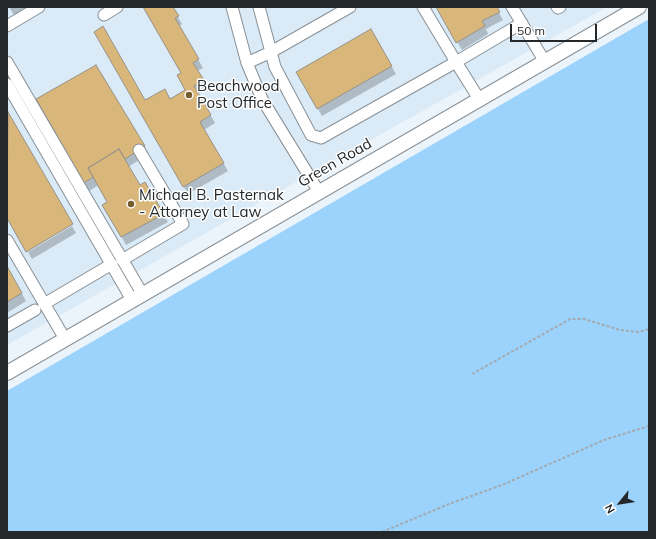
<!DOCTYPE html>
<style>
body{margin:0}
#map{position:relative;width:656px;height:539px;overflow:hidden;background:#ebf4fa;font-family:Mulish,sans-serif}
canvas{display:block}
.frame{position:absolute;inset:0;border:8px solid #25282b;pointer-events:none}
.north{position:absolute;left:600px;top:483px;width:40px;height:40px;-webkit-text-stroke:3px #fff;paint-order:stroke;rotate:240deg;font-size:11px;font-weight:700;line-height:16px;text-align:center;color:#25282b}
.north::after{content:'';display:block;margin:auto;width:14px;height:18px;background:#25282b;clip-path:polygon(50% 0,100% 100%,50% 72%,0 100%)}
.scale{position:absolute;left:510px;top:24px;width:87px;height:18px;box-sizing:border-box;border:2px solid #25282b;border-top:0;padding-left:5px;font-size:12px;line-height:14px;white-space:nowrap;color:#25282b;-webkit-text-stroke:3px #fff;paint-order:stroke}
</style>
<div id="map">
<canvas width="656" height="539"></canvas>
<div class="frame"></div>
<div class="north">N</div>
<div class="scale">50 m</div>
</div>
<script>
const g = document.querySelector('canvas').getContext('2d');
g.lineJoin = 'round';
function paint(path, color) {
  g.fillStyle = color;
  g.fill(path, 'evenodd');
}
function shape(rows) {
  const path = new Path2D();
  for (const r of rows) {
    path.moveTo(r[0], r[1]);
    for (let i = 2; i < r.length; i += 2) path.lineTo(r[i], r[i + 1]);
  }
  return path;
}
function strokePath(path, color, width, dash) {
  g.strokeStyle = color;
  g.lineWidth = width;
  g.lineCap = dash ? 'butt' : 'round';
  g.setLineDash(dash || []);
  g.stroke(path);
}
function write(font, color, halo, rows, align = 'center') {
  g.font = font + ' Mulish,sans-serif';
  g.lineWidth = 3;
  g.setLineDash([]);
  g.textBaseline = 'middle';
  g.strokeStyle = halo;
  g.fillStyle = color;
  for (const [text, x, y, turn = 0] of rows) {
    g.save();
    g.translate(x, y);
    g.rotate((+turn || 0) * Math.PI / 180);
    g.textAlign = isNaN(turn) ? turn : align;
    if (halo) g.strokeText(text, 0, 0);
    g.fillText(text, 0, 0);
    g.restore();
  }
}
paint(shape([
 [7,7,607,7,7,345]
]), '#daeaf6');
paint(shape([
 [649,19,649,532,7,532,7,391]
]), '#9cd3fc');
paint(shape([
 [9,7,39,7,17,20],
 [144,7,172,7,182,24,179,26,203,68,197,71,207,89,198,94,215,123,204,130,228,171,188,194,95,32,145,102,170,100,187,91,182,74],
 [437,7,496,7,503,20,486,29,488,34,462,50],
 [371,30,396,74,322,116,297,73],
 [95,66,149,154,128,167,139,186,145,183,168,222,126,245,104,205,108,202,99,185,89,191,37,100],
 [7,114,71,224,27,250,7,216],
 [72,226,76,233,32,259,28,252],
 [7,268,26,301,7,313]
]), '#0003');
const building = shape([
 [143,7,173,7,179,16,175,18,199,59,193,63,204,80,194,86,211,115,200,122,224,163,183,187,94,32,103,26,145,100,165,89,170,99,185,90,177,75,181,73,143,7],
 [436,7,497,7,500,12,482,21,485,26,456,43,436,7],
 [371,29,392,66,317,109,296,72,371,29],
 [96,65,145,146,125,159,119,149,88,168,93,177,84,183,36,99,96,65],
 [8,112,73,224,26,252,7,218,8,112],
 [119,149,140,185,145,182,164,214,121,237,102,205,107,202,88,168,119,149],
 [7,266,22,293,7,302,7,266]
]);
paint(building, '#d9b679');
strokePath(building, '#97938b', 1);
const minor = shape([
 [232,7,247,63,262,99,319,192],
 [259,7,271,52,350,7],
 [423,7,456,62,522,23],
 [512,7,545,62],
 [557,7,558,8,560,7],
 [104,15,117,7],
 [7,26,39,7],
 [7,62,143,295],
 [247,63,271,52,275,67,311,135,321,138,456,62,479,99],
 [7,84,132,300],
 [7,240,65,339],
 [122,260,183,224,139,150],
 [44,304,112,264],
 [7,326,35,310]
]);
const major = shape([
 [7,373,639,7]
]);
strokePath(minor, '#889096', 13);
strokePath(major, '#889096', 16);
strokePath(shape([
 [472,374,570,319,584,319,620,330,639,332,649,329],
 [382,532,449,504,502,485,604,440,649,426]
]), '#a3a9ae', 2, [3, 2]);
strokePath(minor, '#fff', 11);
strokePath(major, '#fff', 14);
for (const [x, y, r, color] of [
 [189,95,4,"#765d2e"],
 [131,204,4,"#765d2e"]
]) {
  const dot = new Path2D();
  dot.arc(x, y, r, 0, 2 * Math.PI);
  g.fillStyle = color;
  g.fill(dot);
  strokePath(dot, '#fff', 1.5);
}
write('15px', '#25282b', '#fff', [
 ["Beachwood",197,86],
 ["Post Office",197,103],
 ["Michael B. Pasternak",139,195],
 ["- Attorney at Law",139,212]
], 'left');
write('15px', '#25282b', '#fff', [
 ["Green Road",335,163,-30]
]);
</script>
